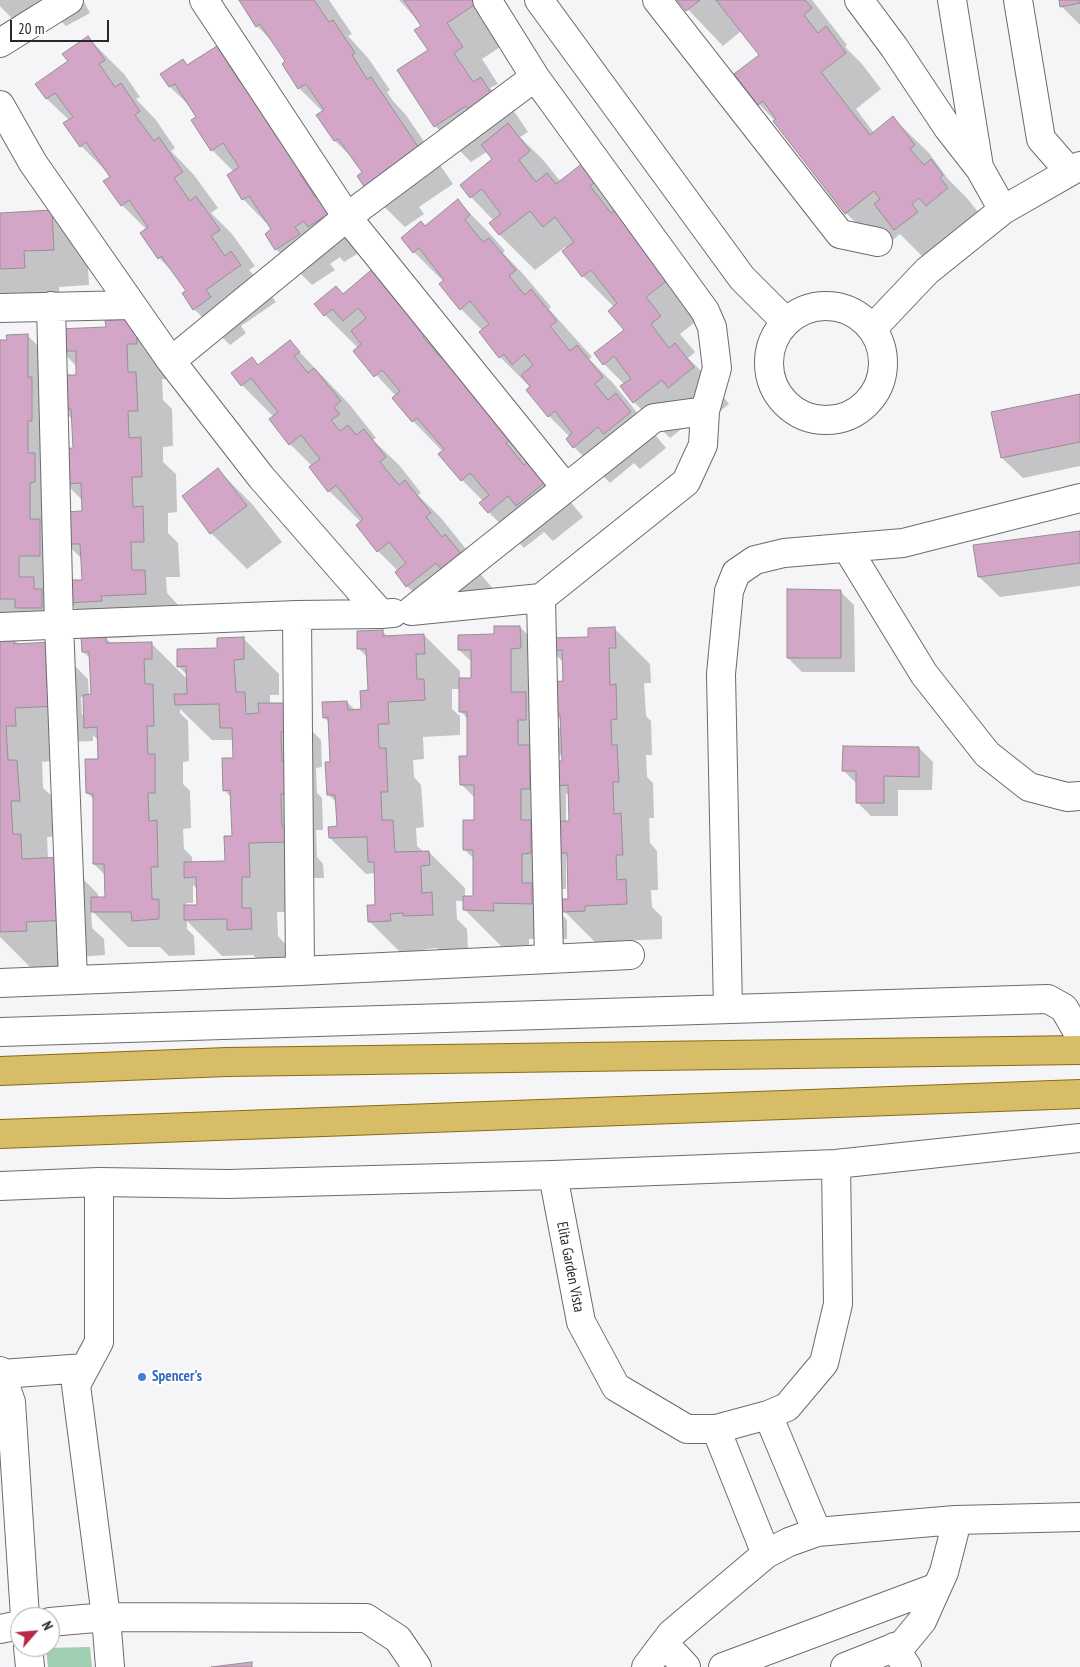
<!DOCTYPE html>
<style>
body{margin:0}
#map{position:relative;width:1080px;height:1667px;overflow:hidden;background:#f5f4f7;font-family:"PT Sans Narrow",sans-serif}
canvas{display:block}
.north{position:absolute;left:10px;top:1607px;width:50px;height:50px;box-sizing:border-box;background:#fff;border:1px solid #a9a9a9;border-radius:50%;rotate:63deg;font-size:14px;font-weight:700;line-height:20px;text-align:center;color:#282829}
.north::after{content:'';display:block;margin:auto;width:18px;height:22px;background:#ba294a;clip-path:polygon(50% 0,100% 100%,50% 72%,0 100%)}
.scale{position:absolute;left:10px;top:20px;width:99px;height:22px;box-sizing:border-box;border:2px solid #282829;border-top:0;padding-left:6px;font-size:15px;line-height:18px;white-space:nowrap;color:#282829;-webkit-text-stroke:4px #fff;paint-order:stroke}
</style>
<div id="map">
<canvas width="1080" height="1667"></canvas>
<div class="north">N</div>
<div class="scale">20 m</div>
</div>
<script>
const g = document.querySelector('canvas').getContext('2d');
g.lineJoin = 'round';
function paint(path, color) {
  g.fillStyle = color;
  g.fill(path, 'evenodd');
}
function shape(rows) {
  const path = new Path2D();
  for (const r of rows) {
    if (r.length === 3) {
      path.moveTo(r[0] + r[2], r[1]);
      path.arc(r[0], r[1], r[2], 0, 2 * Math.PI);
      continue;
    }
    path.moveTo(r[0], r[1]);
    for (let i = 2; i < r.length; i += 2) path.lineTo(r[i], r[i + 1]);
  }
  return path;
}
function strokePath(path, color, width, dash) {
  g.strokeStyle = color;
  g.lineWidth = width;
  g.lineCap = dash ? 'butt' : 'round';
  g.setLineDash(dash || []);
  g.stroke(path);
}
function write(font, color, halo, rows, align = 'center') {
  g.font = font + ' "PT Sans Narrow",sans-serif';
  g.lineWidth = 4.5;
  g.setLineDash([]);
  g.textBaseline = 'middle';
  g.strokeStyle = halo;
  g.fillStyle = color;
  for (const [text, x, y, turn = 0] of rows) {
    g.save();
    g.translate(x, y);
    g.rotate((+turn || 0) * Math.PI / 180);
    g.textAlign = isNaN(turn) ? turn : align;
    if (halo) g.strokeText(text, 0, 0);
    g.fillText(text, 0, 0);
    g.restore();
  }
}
paint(shape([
 [90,1647,92,1667,48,1667,46,1648]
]), '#9fceb1');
paint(shape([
 [0,0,83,0,90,13,66,26,60,20,30,37,0,6],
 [240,0,329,0,352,34,348,36,368,58,390,90,387,92,393,101,406,115,453,184,419,207,424,214,405,227,369,192,363,173,355,160,335,141,318,115,323,112,299,88,287,62,275,44,257,26],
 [399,0,487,0,514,38,482,59,498,84,490,88,516,114,528,132,520,137,544,161,561,182,584,163,708,312,680,334,695,352,688,358,711,381,729,404,705,423,698,416,670,438,634,402,625,385,604,364,625,330,614,307,583,276,567,249,565,247,535,270,500,235,491,223,494,221,471,197,494,160,488,151,471,162,435,126,430,51,423,26],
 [679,0,812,0,847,45,845,47,862,64,881,89,856,109,874,133,893,118,929,153,948,179,966,197,978,212,975,214,983,225,931,265,900,234,882,249,846,213,775,121,759,104,761,55,741,31,723,46],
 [1060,0,1080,0,1080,25,1061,6],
 [88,38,124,74,140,97,136,99,156,120,175,148,171,151,194,175,218,208,211,213,232,234,255,266,249,270,267,289,276,302,241,326,246,333,230,345,194,309,188,291,177,276,159,258,147,230,122,205,112,177,81,146,69,120,47,99,37,84,69,62],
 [217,47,252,83,365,249,344,262,340,257,330,264,335,270,312,285,276,249,267,234,273,230,243,199,234,172,212,150,192,108,170,87,162,74,183,60,188,65],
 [458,201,493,237,505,251,503,253,524,275,551,307,549,309,592,357,589,359,613,383,666,448,640,469,634,463,610,483,574,447,570,437,549,416,527,390,530,387,500,357,483,331,461,309,444,282,414,252,426,227],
 [51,211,87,247,89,285,59,287,60,303,0,301,0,214],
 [376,268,583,517,553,541,544,532,524,548,480,503,483,501,462,480,443,452,413,421,396,396,354,351,358,348,325,315,344,295],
 [136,320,173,379,162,379,163,400,172,409,173,446,163,447,163,462,176,474,177,512,168,513,168,533,178,543,180,577,166,577,167,593,180,607,136,631,137,637,106,638,112,644,151,643,188,680,188,676,178,666,243,638,279,674,279,695,270,695,270,704,285,704,321,740,322,767,316,768,317,793,322,798,323,830,316,830,317,857,323,864,324,878,285,878,286,912,277,912,278,936,286,945,287,965,264,966,253,955,222,956,187,921,187,929,194,936,195,955,169,956,160,947,128,947,91,910,92,928,104,939,105,955,62,958,62,966,31,968,0,937,0,639,13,639,20,645,52,643,88,679,89,695,92,695,91,659,83,652,104,637,69,602,60,609,0,626,0,342,28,336,54,362,67,581,83,581,82,559,67,544,83,513,83,501,65,483,74,450,73,420,62,409,78,376,77,367,61,350,107,329],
 [84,696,85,718,82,714,81,697],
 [180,709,212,740,234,740,234,759,224,790,232,798,233,838,226,862,192,863,192,857,184,849,183,829,191,828,190,791,183,784,183,762,189,761,188,721,180,713],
 [93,735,99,741,100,760,87,793,95,800,94,864,105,875,106,898,98,898,98,894,62,858,48,859,47,837,56,836,53,797,43,788,42,762,52,761,51,743,93,741],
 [193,885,198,890,198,906,187,906,186,903,193,903],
 [290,342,350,405,376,438,373,440,400,466,421,493,418,495,441,518,466,549,462,553,496,592,472,598,443,622,407,586,398,571,378,551,361,522,329,491,312,466,290,444,274,417,242,385,259,366],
 [1080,395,1080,466,1023,478,1002,458],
 [218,470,253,505,282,542,247,569,211,533,183,496],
 [1080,532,1080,586,1000,597,979,577],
 [840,591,854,605,855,672,802,672,788,658],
 [520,627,556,663,556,683,565,682,564,663,551,650,614,628,650,664,651,683,644,683,646,716,651,721,652,755,646,755,647,777,653,783,654,818,649,818,650,843,657,851,658,890,651,890,652,907,662,917,662,939,620,941,620,946,600,947,564,911,570,900,568,856,566,856,566,889,558,889,558,911,567,920,567,939,529,939,529,946,501,946,465,910,464,901,456,901,457,919,467,929,468,950,440,951,437,948,425,949,426,956,405,957,369,921,377,906,375,873,366,874,330,838,338,828,337,803,328,794,331,763,329,722,324,718,347,702,356,711,362,710,369,691,367,657,359,649,382,631,388,637,424,635,460,671,460,679,472,679,472,662,459,650],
 [452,689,460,689,460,711,468,719,469,757,461,784,476,799,476,821,464,849,474,859,475,898,465,898,465,888,429,852,424,852,417,846,416,828,424,827,421,785,414,777,413,760,424,759,423,737,460,735,460,716,452,709],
 [554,713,562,721,562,730,547,715],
 [563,755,563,762,553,770,553,756],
 [566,793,570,797,571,822,566,822],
 [919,748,933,762,932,790,898,790,898,816,871,816,857,802,857,784,844,771]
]), '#0003');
const building = shape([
 [239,0,314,0,329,22,333,20,355,53,352,55,367,79,371,77,419,148,384,171,389,178,368,192,357,176,362,172,338,139,334,141,316,115,324,110,306,84,298,89,282,64,285,61,260,24,256,27,239,0],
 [404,0,477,0,479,2,447,23,463,47,454,53,473,82,481,77,493,96,469,111,466,106,434,127,397,70,428,50,414,30,421,26,404,0],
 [677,0,700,0,686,11,677,0],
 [716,0,805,0,812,8,804,15,818,33,826,26,846,53,821,72,870,135,893,116,915,145,910,149,924,165,931,159,943,175,940,178,948,188,926,206,919,198,912,204,918,212,894,230,874,204,880,199,874,191,845,214,773,121,776,119,763,101,758,105,734,74,759,55,716,0],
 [1059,0,1080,0,1080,3,1060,7,1059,0],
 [88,36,105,60,99,64,115,87,121,83,140,111,135,115,154,141,159,137,183,172,174,178,190,201,196,196,220,230,211,236,225,256,231,251,241,265,206,290,211,297,193,310,182,293,186,291,161,256,158,259,140,233,148,227,129,200,121,206,103,181,110,177,86,142,80,147,63,123,73,117,55,93,46,99,35,84,68,61,62,54,88,36],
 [217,46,240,82,245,79,269,117,266,120,278,139,282,136,304,172,300,174,315,197,319,195,330,213,308,227,304,221,295,227,300,234,275,250,265,234,271,229,249,196,242,200,227,175,239,167,223,143,211,151,191,120,196,117,175,84,169,87,160,74,183,59,187,65,217,46],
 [508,123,530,151,519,160,536,182,547,173,556,184,584,162,598,180,590,186,611,213,619,207,674,275,646,297,661,316,651,324,669,348,675,343,694,367,668,388,662,380,633,403,620,386,631,379,614,356,603,365,594,353,624,330,608,311,617,303,591,270,582,277,562,251,574,242,555,217,543,227,530,211,499,235,489,223,501,214,482,189,470,198,460,185,492,159,481,145,508,123],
 [458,199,470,215,465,220,483,242,489,238,516,270,509,276,525,295,531,289,557,321,550,326,570,351,577,345,603,377,595,384,608,400,616,393,631,412,604,434,598,427,573,448,566,439,572,433,555,411,548,417,526,390,530,386,521,375,533,365,524,354,512,365,504,354,499,358,479,332,489,324,470,301,460,310,439,284,444,280,419,248,413,253,401,238,421,221,425,226,458,199],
 [52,210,54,250,24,251,25,268,0,269,0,213,52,210],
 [376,266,389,281,384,285,402,308,408,303,430,330,423,337,441,358,448,352,516,435,506,443,524,465,531,459,548,480,516,506,508,496,488,513,479,503,489,495,470,473,461,481,438,454,444,449,417,418,412,422,392,398,400,391,382,370,374,377,353,351,361,344,351,331,366,318,358,308,343,321,332,309,324,316,314,304,336,286,343,294,376,266],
 [136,319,137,344,127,344,128,372,136,372,138,411,128,411,129,438,141,437,142,477,132,477,133,507,143,506,144,542,131,542,132,570,145,570,146,594,101,596,102,601,68,603,67,580,82,580,80,544,66,544,65,512,82,511,81,483,64,484,62,449,73,448,71,409,61,409,60,375,76,375,76,351,59,351,58,329,106,327,105,320,136,319],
 [28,334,28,377,32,377,32,421,28,421,28,453,35,453,35,482,30,483,30,519,40,519,40,556,19,556,19,577,34,577,34,589,42,589,42,608,15,608,15,599,0,599,0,340,7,340,6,335,28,334],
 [290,340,300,352,294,356,308,373,314,368,341,401,334,407,340,414,331,420,340,431,348,425,356,435,364,429,386,457,380,462,399,485,405,480,431,513,426,517,442,537,445,534,462,555,442,570,436,563,406,587,395,572,406,563,389,542,377,552,356,525,363,519,336,485,328,492,309,467,320,459,301,435,289,445,269,419,278,412,251,378,241,386,231,373,252,357,258,365,290,340],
 [1080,394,1080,442,1001,458,991,412,1080,394],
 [218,468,247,506,210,534,182,496,218,468],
 [1080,531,1080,563,978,577,973,545,1080,531],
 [787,589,841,590,841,658,787,658,787,589],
 [494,626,520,626,521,648,511,649,511,692,526,692,526,720,518,720,518,745,530,745,530,789,521,789,521,820,531,820,531,853,522,854,522,883,532,883,532,904,493,903,494,911,463,910,463,896,473,896,473,850,463,850,463,820,474,820,474,785,460,785,459,756,467,756,467,712,459,712,459,678,471,678,471,650,458,650,458,635,494,634,494,626],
 [615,627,616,648,609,648,610,685,616,684,617,719,611,720,612,745,617,745,619,782,613,782,614,814,621,813,623,855,616,855,617,880,626,879,627,904,585,906,585,911,563,912,562,899,568,899,567,853,560,853,558,821,569,821,568,785,556,786,555,761,562,761,560,714,553,713,551,682,563,681,562,650,549,651,549,638,588,637,588,628,615,627],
 [383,630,383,636,424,634,425,654,416,654,417,679,424,679,425,700,388,702,389,724,378,724,379,748,386,748,388,792,381,792,382,820,393,820,395,852,429,851,430,865,421,866,422,893,432,892,433,915,403,916,403,913,390,914,391,921,368,922,367,905,375,905,374,862,368,862,367,837,329,838,328,827,337,826,335,795,327,795,325,762,330,762,328,717,323,718,322,702,347,701,348,710,361,709,360,691,368,690,366,649,357,649,357,631,383,630],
 [81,636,106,636,106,643,152,642,152,659,144,659,145,684,153,684,154,726,147,726,148,754,155,754,155,793,148,793,149,821,157,820,158,867,151,867,152,899,159,899,159,919,132,921,131,912,91,912,91,897,105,897,104,864,93,864,93,794,86,793,85,759,98,759,97,727,84,728,83,695,91,694,89,652,82,652,81,636],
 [14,637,14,644,53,642,54,661,46,661,47,688,56,688,58,706,15,708,16,726,6,726,8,760,17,760,20,801,11,801,13,834,21,834,22,859,62,857,69,920,26,922,27,931,0,932,0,638,14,637],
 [244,637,244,659,234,660,236,692,245,692,246,714,259,713,258,703,286,703,286,732,281,732,282,761,287,760,288,794,281,794,282,826,288,827,288,842,249,843,250,877,242,877,242,908,251,908,252,929,227,930,227,919,184,920,184,905,197,905,196,877,184,878,184,862,225,861,224,836,232,836,230,790,223,791,222,758,233,758,232,728,220,728,219,704,175,705,174,694,187,694,186,666,177,667,177,649,217,648,217,638,244,637],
 [843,746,919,747,919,777,884,776,884,803,856,803,856,771,842,771,843,746],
 [252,1662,252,1667,211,1667,252,1662]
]);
paint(building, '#d3a6c7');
strokePath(building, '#939092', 1);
const minor = shape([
 [204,0,347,217,566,488],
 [487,0,535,77],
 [539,0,742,278,785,321],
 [657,0,840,234,878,242],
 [859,0,894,47,948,128,980,169,1003,210],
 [952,0,979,167],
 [1018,0,1041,139,1069,171],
 [0,43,69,0],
 [0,105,33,163,171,361,261,477,351,580,381,614,393,613],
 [826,363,57],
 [51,306,59,624,73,979],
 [0,308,131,305],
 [873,328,927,271,1003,210,1080,166],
 [171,361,347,217,535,77,705,311,712,327,717,368,705,411,703,445,686,482,541,598,411,611,654,418,705,411],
 [847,548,924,674,987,754,1029,787,1067,797,1080,796],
 [0,627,297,615],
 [549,959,630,955],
 [300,971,549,959,541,598],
 [0,983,300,971,297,615,381,614],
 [728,1009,721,674,729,591,736,573,755,560,784,553,903,543,1080,498],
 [0,1032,1048,999,1064,1008,1080,1036],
 [553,1175,581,1322,616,1387,687,1429,716,1429,768,1415,787,1407,824,1363,838,1304,836,1164],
 [99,1182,99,1342,76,1385,106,1617,366,1618,398,1639,417,1667],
 [0,1186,99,1182,228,1184,553,1175,836,1164,1080,1138],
 [0,1371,11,1402,25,1617],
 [1,1374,85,1368],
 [768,1415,817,1532,955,1520,1080,1517],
 [716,1429,766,1554],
 [50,1622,106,1617,110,1667],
 [0,1629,20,1625],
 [664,1643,686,1667],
 [28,1647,30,1667],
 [894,1647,907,1667],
 [646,1667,671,1634,766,1554,789,1542,817,1532],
 [723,1667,937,1587],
 [845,1667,903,1644,922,1621,944,1572,954,1533,955,1520]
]);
const major = shape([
 [0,1071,227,1062,1080,1050],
 [0,1134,1080,1094]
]);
strokePath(minor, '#6c6c6f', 30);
strokePath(major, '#896c11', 30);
strokePath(minor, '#fff', 28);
strokePath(major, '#d7bd68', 28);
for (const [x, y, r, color] of [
 [142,1377,5,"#3f7fe0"]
]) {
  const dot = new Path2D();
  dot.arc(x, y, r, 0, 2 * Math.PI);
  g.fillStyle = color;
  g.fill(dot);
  strokePath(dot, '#fff', 2);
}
write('15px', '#282829', '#fff', [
 ["Elita Garden Vista",570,1267,79]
]);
write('bold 15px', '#366cbe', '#fff', [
 ["Spencer's",152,1377]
], 'left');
</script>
